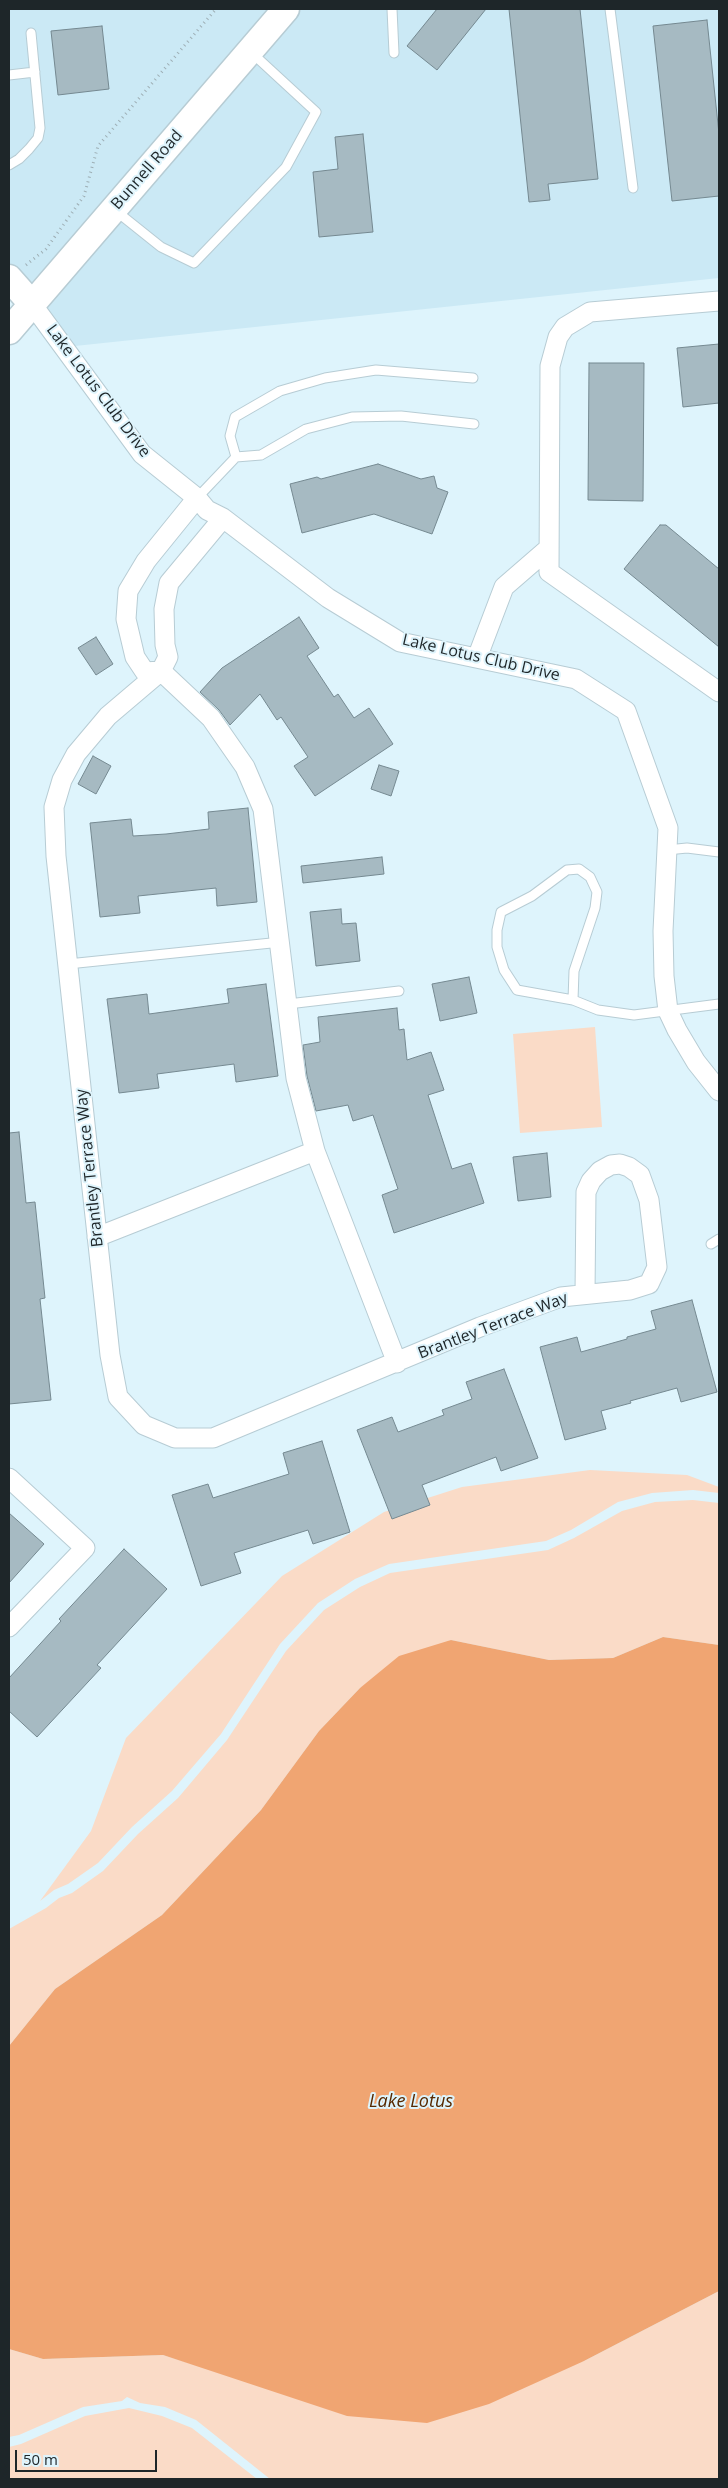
<!DOCTYPE html>
<style>
body{margin:0}
#map{position:relative;width:728px;height:2488px;overflow:hidden;background:#def4fc;font-family:"Open Sans",sans-serif}
canvas{display:block}
.frame{position:absolute;inset:0;border:10px solid #1e2629;pointer-events:none}
.scale{position:absolute;left:15px;top:2450px;width:142px;height:22px;box-sizing:border-box;border:2px solid #1e2629;border-top:0;padding-left:6px;font-size:15px;line-height:18px;white-space:nowrap;color:#1e2629;-webkit-text-stroke:4px #def4fc;paint-order:stroke}
</style>
<div id="map">
<canvas width="728" height="2488"></canvas>
<div class="frame"></div>
<div class="scale">50 m</div>
</div>
<script>
const g = document.querySelector('canvas').getContext('2d');
g.lineJoin = 'round';
function paint(path, color) {
  g.fillStyle = color;
  g.fill(path, 'evenodd');
}
function shape(rows) {
  const path = new Path2D();
  for (const r of rows) {
    path.moveTo(r[0], r[1]);
    for (let i = 2; i < r.length; i += 2) path.lineTo(r[i], r[i + 1]);
  }
  return path;
}
function strokePath(path, color, width, dash) {
  g.strokeStyle = color;
  g.lineWidth = width;
  g.lineCap = dash ? 'butt' : 'round';
  g.setLineDash(dash || []);
  g.stroke(path);
}
function write(font, color, halo, rows, align = 'center') {
  g.font = font + ' "Open Sans",sans-serif';
  g.lineWidth = 4;
  g.setLineDash([]);
  g.textBaseline = 'middle';
  g.strokeStyle = halo;
  g.fillStyle = color;
  for (const [text, x, y, turn = 0] of rows) {
    g.save();
    g.translate(x, y);
    g.rotate((+turn || 0) * Math.PI / 180);
    g.textAlign = isNaN(turn) ? turn : align;
    if (halo) g.strokeText(text, 0, 0);
    g.fillText(text, 0, 0);
    g.restore();
  }
}
paint(shape([
 [9,9,273,9,31,288,9,262],
 [300,9,719,9,719,278,75,346,45,305]
]), '#cbe9f5');
paint(shape([
 [595,1027,602,1127,520,1133,513,1034],
 [590,1470,687,1475,719,1487,719,1493,693,1490,652,1493,618,1502,571,1530,546,1541,389,1564,355,1579,318,1603,280,1644,221,1734,172,1791,132,1827,98,1863,68,1884,54,1890,40,1901,91,1831,126,1738,282,1576,384,1512,462,1487],
 [693,1500,719,1503,719,1645,663,1637,613,1658,549,1660,451,1640,360,1688,319,1731,261,1810,162,1915,55,1989,9,2046,9,1929,46,1908,59,1898,72,1893,103,1871,138,1834,178,1798,227,1740,286,1651,324,1610,360,1587,390,1573,548,1550,574,1538,622,1511,655,1502],
 [719,2291,719,2479,270,2479,196,2420,165,2407,140,2403,127,2397,122,2401,83,2407,19,2435,9,2437,9,2349,43,2359,163,2355,250,2382,584,2361],
 [129,2408,162,2416,192,2428,257,2479,9,2479,9,2447,21,2444,85,2416]
]), '#fadbc7');
paint(shape([
 [663,1637,719,1645,719,2291,584,2361,489,2404,427,2423,347,2416,163,2355,43,2359,9,2349,9,2046,55,1989,162,1915,261,1810,319,1731,360,1688,399,1656,451,1640,549,1660,613,1658]
]), '#f0a572');
const building = shape([
 [437,9,486,9,437,70,407,46,437,9],
 [509,9,580,9,598,179,548,184,550,200,529,202,509,9],
 [707,20,719,134,719,196,672,201,653,26,707,20],
 [102,26,109,89,58,95,51,31,102,26],
 [363,134,373,232,319,237,313,172,338,169,335,137,363,134],
 [719,344,719,403,683,407,677,348,719,344],
 [589,363,644,363,643,501,588,500,589,363],
 [378,464,421,479,434,476,437,488,448,492,432,534,374,514,302,533,290,484,317,477,321,479,378,464],
 [660,525,666,525,719,569,719,647,624,569,660,525],
 [299,617,319,648,307,656,334,697,338,694,354,718,369,708,393,744,315,796,294,766,308,757,281,717,277,720,260,694,230,725,219,710,200,692,222,668,299,617],
 [96,637,113,664,96,675,78,648,96,637],
 [93,756,111,766,96,794,78,784,93,756],
 [379,765,399,771,391,796,371,789,379,765],
 [248,808,257,902,217,906,216,888,138,896,140,913,100,917,90,823,131,819,133,836,166,834,209,829,208,812,248,808],
 [382,857,384,874,303,883,301,866,382,857],
 [341,909,342,924,356,923,360,961,316,966,310,912,341,909],
 [469,977,477,1013,440,1021,432,984,469,977],
 [266,984,278,1076,236,1082,234,1064,157,1074,159,1088,119,1093,107,999,147,994,149,1014,229,1003,227,989,266,984],
 [397,1008,399,1030,404,1029,407,1060,431,1052,444,1090,428,1095,452,1169,471,1163,484,1203,394,1233,382,1195,398,1189,373,1115,353,1121,348,1105,316,1111,307,1076,303,1045,320,1042,318,1017,397,1008],
 [19,1132,26,1203,35,1202,45,1298,40,1299,51,1400,9,1404,9,1133,19,1132],
 [547,1153,551,1197,518,1201,513,1157,547,1153],
 [692,1300,717,1392,681,1402,677,1388,630,1401,631,1403,601,1411,606,1429,565,1440,540,1347,577,1337,581,1352,627,1339,627,1337,656,1329,651,1311,692,1300],
 [504,1369,538,1458,501,1471,496,1457,422,1485,430,1505,392,1519,357,1430,392,1417,398,1432,444,1415,442,1410,472,1399,466,1382,504,1369],
 [322,1441,350,1532,313,1544,308,1530,234,1553,241,1573,201,1586,172,1495,208,1484,213,1498,289,1474,283,1453,322,1441],
 [9,1513,44,1544,9,1583,9,1513],
 [124,1549,167,1589,97,1665,101,1668,37,1737,9,1711,9,1678,61,1621,59,1619,124,1549]
]);
paint(building, '#a6bac2');
strokePath(building, '#758991', 1);
const lane = shape([
 [392,9,394,53],
 [610,9,633,188],
 [9,75,35,72],
 [9,165,19,159,29,149,38,138,40,128,31,33],
 [116,211,161,247,194,263,286,167,316,112,252,53],
 [236,457,261,455,306,429,352,417,401,416,474,424],
 [197,498,236,457,230,436,235,417,280,391,325,378,376,370,473,378],
 [667,850,687,848,719,852],
 [68,964,281,942],
 [573,1000,574,971,595,908,597,892,590,877,579,869,567,870,532,896,501,912,497,930,497,947,504,970,517,990,573,1000,598,1010,634,1015,719,1004],
 [288,1004,399,991],
 [711,1244,719,1239]
]);
const street = shape([
 [719,301,590,312,565,327,558,337,550,366,549,572,719,692],
 [32,304,142,454,197,498,207,510,223,518,328,598,400,642,576,679,626,711,668,828,663,931,664,976,668,1011,677,1030,696,1062,719,1091],
 [197,498,146,561,128,591,126,619,135,657,145,672,161,671,211,718,245,767,263,809,296,1078,315,1151,397,1363],
 [223,518,169,583,164,609,165,645,168,657,161,671,108,716,76,754,62,780,54,807,56,856,110,1355,118,1397,144,1425,175,1438,213,1438,480,1327,561,1297,630,1290,649,1284,657,1267,649,1200,640,1175,629,1167,620,1164,611,1165,600,1171,591,1181,586,1192,585,1294],
 [477,658,504,587,549,548],
 [97,1237,315,1151],
 [9,1478,85,1548,9,1627]
]);
const secondary = shape([
 [9,278,32,304],
 [9,331,286,9]
]);
strokePath(lane, '#b7ccd4', 11);
strokePath(street, '#b7ccd4', 21);
strokePath(secondary, '#b7ccd4', 29);
strokePath(shape([
 [26,265,46,249,84,196,98,146,216,9]
]), '#9eafb5', 3, [1, 4]);
strokePath(lane, '#fff', 9);
strokePath(street, '#fff', 19);
strokePath(secondary, '#fff', 26);
write('16px', '#1e2629', '#def4fc', [
 ["Bunnell Road",147,170,-49],
 ["Lake Lotus Club Drive",98,391,53],
 ["Lake Lotus Club Drive",481,658,13],
 ["Brantley Terrace Way",90,1168,-96],
 ["Brantley Terrace Way",493,1326,-21]
]);
write('italic 18px', '#572900', '#def4fc', [
 ["Lake Lotus",411,2102]
]);
</script>
